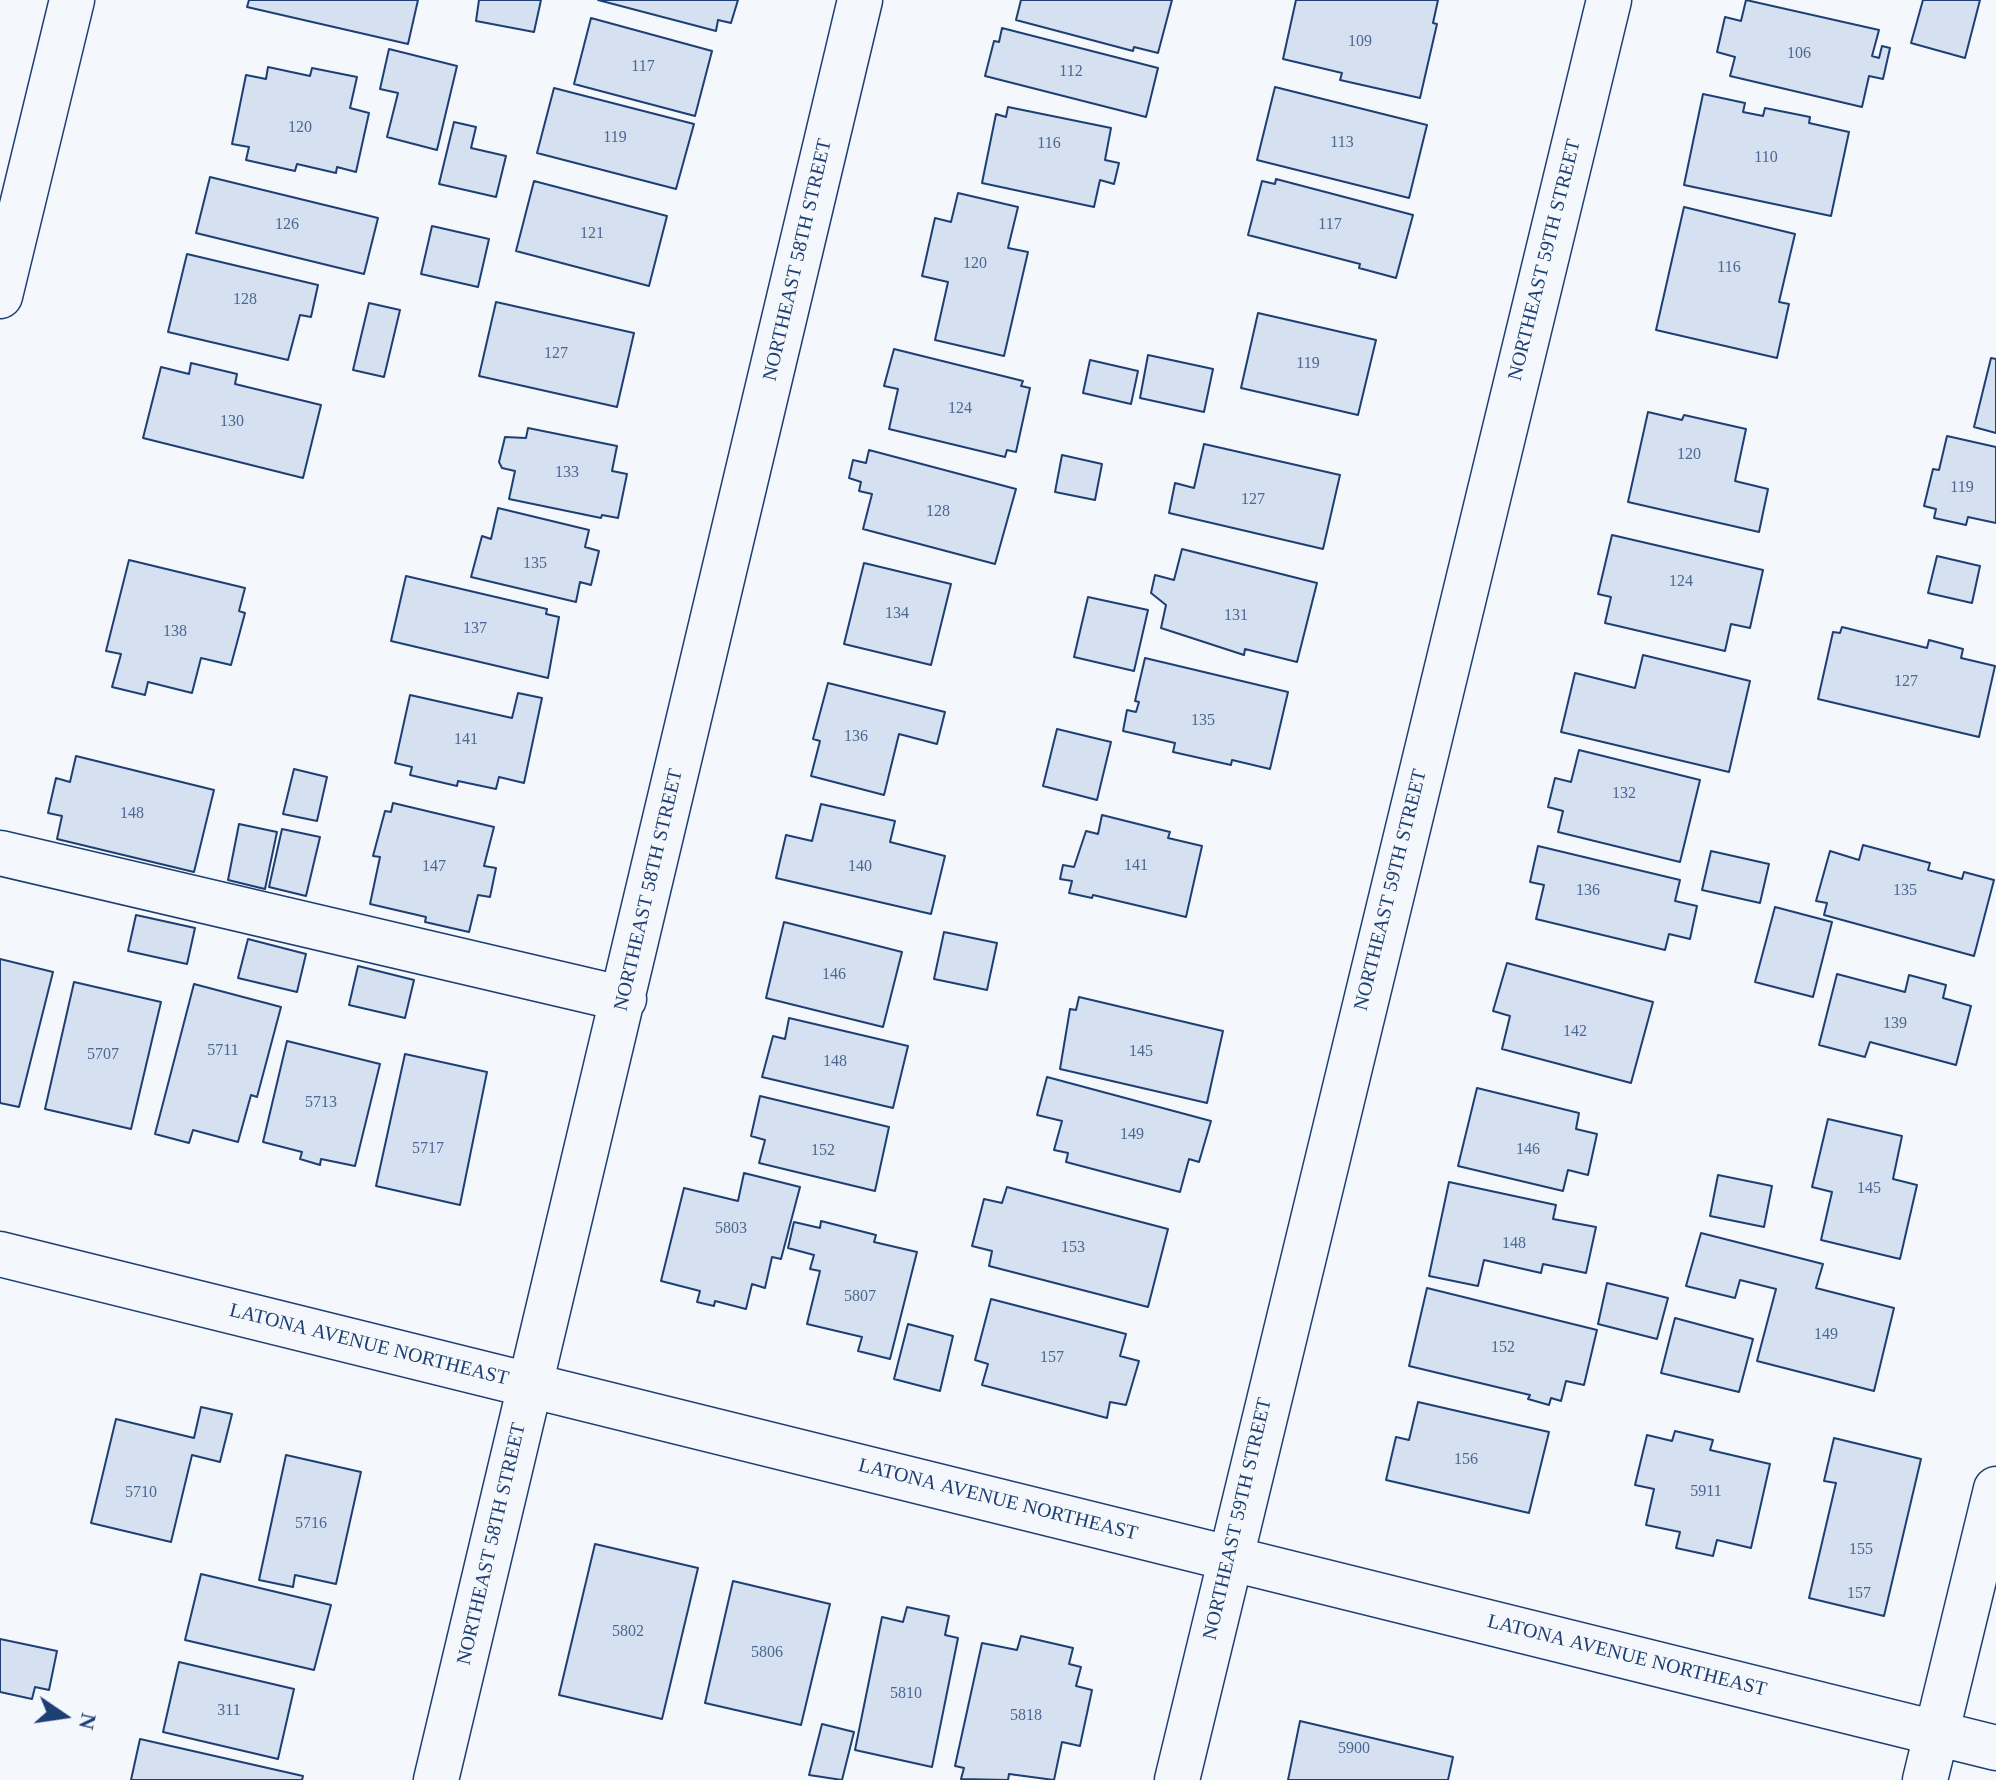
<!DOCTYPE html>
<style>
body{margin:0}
#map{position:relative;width:1996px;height:1780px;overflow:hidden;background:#f4f7fb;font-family:Georgia,serif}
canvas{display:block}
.north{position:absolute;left:24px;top:1676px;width:80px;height:80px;-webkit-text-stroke:6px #f4f7fb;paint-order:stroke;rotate:103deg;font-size:22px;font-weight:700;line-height:32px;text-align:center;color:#1d3f73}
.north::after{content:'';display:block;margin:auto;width:28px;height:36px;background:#1d3f73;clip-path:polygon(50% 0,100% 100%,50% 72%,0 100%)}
</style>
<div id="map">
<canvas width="1996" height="1780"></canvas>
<div class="north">N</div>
</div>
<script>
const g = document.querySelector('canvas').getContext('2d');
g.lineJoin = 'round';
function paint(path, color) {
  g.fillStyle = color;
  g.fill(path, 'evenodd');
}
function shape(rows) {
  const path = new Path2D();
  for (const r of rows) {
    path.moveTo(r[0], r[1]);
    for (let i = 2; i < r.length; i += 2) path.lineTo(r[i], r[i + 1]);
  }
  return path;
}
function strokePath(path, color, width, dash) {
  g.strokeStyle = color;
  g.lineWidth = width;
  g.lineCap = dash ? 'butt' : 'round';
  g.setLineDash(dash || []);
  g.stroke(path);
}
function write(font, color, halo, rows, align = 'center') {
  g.font = font + ' Georgia,serif';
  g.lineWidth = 6;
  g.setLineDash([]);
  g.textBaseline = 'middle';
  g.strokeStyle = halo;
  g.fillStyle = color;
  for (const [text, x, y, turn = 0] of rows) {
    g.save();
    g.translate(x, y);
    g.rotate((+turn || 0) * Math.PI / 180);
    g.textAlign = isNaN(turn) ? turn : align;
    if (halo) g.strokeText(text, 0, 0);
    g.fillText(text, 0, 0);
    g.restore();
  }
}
const building = shape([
 [249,0,418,0,408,44,247,7,249,0],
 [479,0,541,0,534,32,476,21,479,0],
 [598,0,738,0,731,23,718,20,716,31,598,0],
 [1021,0,1172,0,1158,53,1134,47,1133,51,1016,20,1021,0],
 [1296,0,1438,0,1433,23,1437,24,1420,98,1340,80,1342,73,1283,59,1296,0],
 [1746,0,1879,30,1872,56,1879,58,1882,46,1890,48,1883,79,1869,76,1862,107,1730,76,1735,57,1717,52,1725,17,1741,21,1746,0],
 [1923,0,1980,0,1965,58,1911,43,1923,0],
 [591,18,712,51,695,116,574,84,591,18],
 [1002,28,1158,68,1146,117,985,76,994,41,999,42,1002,28],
 [389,49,457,66,437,150,387,137,398,93,380,89,389,49],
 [268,67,310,76,312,68,357,77,350,108,369,113,356,172,337,167,336,173,297,164,295,171,246,160,249,147,232,144,246,75,266,79,268,67],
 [1275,87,1427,125,1409,198,1257,160,1275,87],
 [554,88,694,124,676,189,537,153,554,88],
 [1703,94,1745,103,1743,112,1763,116,1765,108,1810,117,1809,123,1849,132,1831,216,1684,185,1703,94],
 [1008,107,1111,128,1105,160,1119,163,1114,184,1100,180,1094,207,982,183,996,114,1006,117,1008,107],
 [454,122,476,127,471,148,506,156,496,197,439,184,454,122],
 [210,177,378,218,364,274,196,233,210,177],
 [1276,179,1413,215,1396,278,1359,268,1360,264,1248,235,1262,181,1275,184,1276,179],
 [534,181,667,216,649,286,516,251,534,181],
 [958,193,1018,207,1008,248,1028,252,1004,356,935,340,948,282,922,276,935,218,951,222,958,193],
 [1684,207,1795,234,1779,302,1789,304,1777,358,1656,330,1684,207],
 [432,226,489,239,478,287,421,274,432,226],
 [187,254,318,285,311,317,300,315,288,360,168,332,187,254],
 [496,302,634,333,617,407,479,376,496,302],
 [369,303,400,310,384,377,353,370,369,303],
 [1258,313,1376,340,1358,415,1241,388,1258,313],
 [894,349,1023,381,1021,386,1030,388,1016,452,1007,450,1005,457,889,429,898,389,884,386,894,349],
 [1148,355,1213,369,1204,412,1140,398,1148,355],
 [1991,358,1996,359,1996,433,1974,427,1991,358],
 [1090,360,1138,371,1131,404,1083,393,1090,360],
 [191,363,237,374,235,384,321,405,303,478,143,438,161,367,189,374,191,363],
 [1648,412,1682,420,1684,415,1746,429,1735,481,1768,489,1759,532,1628,502,1648,412],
 [528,428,617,446,612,471,627,474,618,518,602,515,601,518,509,499,515,471,502,468,499,462,505,437,526,438,528,428],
 [1947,436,1996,447,1996,523,1968,517,1966,525,1934,518,1936,509,1924,506,1933,469,1939,470,1947,436],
 [1204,444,1340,475,1323,549,1169,513,1175,483,1194,488,1204,444],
 [869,450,1016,489,995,564,863,529,872,494,859,491,861,482,849,478,853,460,866,463,869,450],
 [1062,455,1102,464,1095,500,1055,492,1062,455],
 [498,508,589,530,585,547,599,551,591,585,580,582,576,602,471,577,482,536,491,539,498,508],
 [1612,535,1763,570,1750,628,1731,624,1725,651,1605,623,1611,597,1598,594,1612,535],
 [1182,549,1317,583,1297,662,1245,649,1244,655,1161,628,1166,605,1151,593,1155,575,1174,580,1182,549],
 [1937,556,1980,566,1972,603,1928,593,1937,556],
 [129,560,245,588,239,611,245,613,231,665,201,658,192,693,148,682,145,695,112,687,121,654,106,651,129,560],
 [864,563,951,584,931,665,844,644,864,563],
 [406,576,547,609,546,614,559,617,548,678,391,641,406,576],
 [1088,597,1148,610,1134,671,1074,657,1088,597],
 [1842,627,1927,648,1929,640,1963,649,1961,658,1995,666,1979,737,1818,699,1833,632,1840,633,1842,627],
 [1643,655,1750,681,1729,772,1561,732,1575,673,1635,688,1643,655],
 [1145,658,1288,692,1270,769,1232,760,1231,765,1173,752,1175,743,1123,731,1127,710,1136,712,1139,702,1135,701,1145,658],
 [828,683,945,712,937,744,899,734,884,795,811,776,820,741,813,739,828,683],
 [518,693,542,698,524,783,499,777,496,789,458,781,457,786,410,775,412,767,395,763,410,695,512,718,518,693],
 [1057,729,1111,742,1097,800,1043,786,1057,729],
 [1579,750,1700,780,1680,862,1558,832,1563,811,1548,807,1555,778,1571,782,1579,750],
 [76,756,214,790,194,872,57,839,62,816,48,813,56,778,70,782,76,756],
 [294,769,327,777,317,821,283,814,294,769],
 [393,803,494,827,484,866,496,868,490,897,478,895,469,932,425,922,426,917,370,904,380,857,373,856,385,811,391,812,393,803],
 [821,804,895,821,890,842,945,856,931,914,776,878,786,835,812,841,821,804],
 [1102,815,1170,832,1168,838,1202,846,1186,917,1093,895,1092,898,1069,893,1072,881,1060,879,1063,865,1074,867,1086,831,1098,834,1102,815],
 [239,824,277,832,265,889,228,880,239,824],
 [282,829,320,837,306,896,269,887,282,829],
 [1863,845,1930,863,1928,870,1962,879,1964,872,1994,880,1974,956,1824,915,1827,903,1816,901,1830,851,1859,860,1863,845],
 [1538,846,1680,880,1675,901,1697,906,1690,939,1669,934,1665,950,1536,919,1544,885,1530,882,1538,846],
 [1711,851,1769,864,1760,903,1702,890,1711,851],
 [1775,907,1832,922,1813,997,1755,982,1775,907],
 [136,915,195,928,187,964,128,951,136,915],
 [784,922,902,952,883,1027,766,998,784,922],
 [944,932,997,943,987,990,934,979,944,932],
 [248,939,306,954,297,992,238,978,248,939],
 [0,959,53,972,19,1107,0,1103,0,959],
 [1507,963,1653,1002,1631,1083,1502,1049,1510,1016,1493,1011,1507,963],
 [358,966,414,980,405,1018,349,1005,358,966],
 [1837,974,1905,992,1909,975,1946,985,1943,998,1971,1006,1956,1065,1870,1042,1865,1057,1819,1045,1837,974],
 [74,982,161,1002,131,1129,45,1109,74,982],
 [194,984,281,1007,257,1097,251,1095,238,1142,193,1130,189,1143,155,1134,194,984],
 [1079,997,1223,1031,1207,1103,1060,1069,1070,1009,1076,1010,1079,997],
 [789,1018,908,1046,893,1108,762,1077,773,1036,785,1039,789,1018],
 [287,1041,380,1064,355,1166,321,1159,320,1165,300,1159,302,1152,263,1142,287,1041],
 [405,1054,487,1072,460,1205,376,1186,405,1054],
 [1047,1077,1211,1121,1199,1162,1189,1159,1180,1192,1066,1162,1068,1153,1054,1150,1062,1121,1037,1115,1047,1077],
 [1477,1088,1579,1113,1576,1129,1597,1134,1588,1175,1568,1170,1563,1191,1458,1166,1477,1088],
 [760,1096,889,1127,875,1191,759,1163,765,1140,751,1136,760,1096],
 [1828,1119,1902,1136,1893,1179,1917,1185,1900,1259,1821,1240,1832,1192,1812,1187,1828,1119],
 [744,1173,800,1187,781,1259,772,1257,765,1288,752,1284,746,1309,715,1301,714,1306,697,1302,700,1291,661,1281,684,1188,738,1201,744,1173],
 [1718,1175,1772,1186,1764,1227,1710,1216,1718,1175],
 [1449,1182,1556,1205,1553,1219,1596,1227,1586,1273,1543,1264,1541,1273,1484,1260,1478,1286,1429,1276,1449,1182],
 [1007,1187,1168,1229,1148,1307,989,1266,992,1251,972,1246,984,1199,1002,1203,1007,1187],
 [821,1221,876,1235,874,1242,917,1252,890,1359,858,1351,862,1337,807,1324,820,1271,810,1269,814,1255,788,1248,794,1222,820,1228,821,1221],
 [1701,1233,1823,1264,1816,1288,1894,1308,1874,1391,1757,1361,1776,1289,1740,1280,1735,1298,1686,1286,1701,1233],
 [1607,1283,1668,1298,1657,1339,1598,1324,1607,1283],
 [1427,1288,1597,1330,1584,1385,1566,1381,1561,1401,1551,1398,1549,1405,1528,1399,1530,1395,1409,1366,1427,1288],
 [991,1299,1126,1334,1120,1356,1139,1361,1126,1405,1110,1402,1107,1418,982,1385,988,1364,975,1360,991,1299],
 [1675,1318,1753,1339,1739,1392,1661,1373,1675,1318],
 [908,1324,953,1336,940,1391,894,1379,908,1324],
 [1418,1402,1549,1432,1529,1513,1386,1480,1396,1437,1409,1440,1418,1402],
 [201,1407,232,1414,220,1462,192,1455,171,1542,91,1523,116,1419,194,1438,201,1407],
 [1675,1431,1713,1440,1710,1450,1770,1464,1751,1548,1717,1540,1713,1556,1676,1548,1680,1532,1646,1525,1654,1489,1635,1485,1647,1435,1672,1441,1675,1431],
 [1834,1438,1921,1459,1884,1616,1809,1598,1836,1483,1824,1481,1834,1438],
 [286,1455,361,1472,336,1584,295,1575,293,1587,259,1580,286,1455],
 [595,1544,698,1568,662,1719,559,1695,595,1544],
 [201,1574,331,1605,314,1670,185,1640,201,1574],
 [733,1581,830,1604,801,1725,705,1703,733,1581],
 [907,1607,949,1616,945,1635,958,1638,932,1767,855,1750,882,1617,903,1622,907,1607],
 [1021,1636,1073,1648,1069,1664,1081,1667,1076,1686,1092,1690,1080,1746,1062,1742,1054,1780,1009,1774,1008,1780,961,1779,964,1768,955,1766,982,1643,1017,1650,1021,1636],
 [0,1639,57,1651,49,1690,35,1687,32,1699,0,1692,0,1639],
 [179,1662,294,1689,278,1759,163,1732,179,1662],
 [1300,1721,1453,1757,1448,1780,1288,1780,1300,1721],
 [822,1724,854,1732,842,1780,809,1775,822,1724],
 [140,1739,303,1776,302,1780,131,1780,140,1739]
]);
paint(building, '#d5e0f0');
strokePath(building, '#1d3f73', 2);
const minor = shape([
 [0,296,72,0],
 [0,853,624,999],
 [0,1254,1996,1748],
 [436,1780,860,0],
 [1177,1780,1609,0],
 [1925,1780,1996,1489]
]);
strokePath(minor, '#1d3f73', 47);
strokePath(minor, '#f4f7fb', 44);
write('16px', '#4b6792', null, [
 ["109",1360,42],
 ["106",1799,54],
 ["117",643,67],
 ["112",1071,72],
 ["120",300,128],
 ["119",615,138],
 ["113",1342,143],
 ["116",1049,144],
 ["110",1766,158],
 ["126",287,225],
 ["117",1330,225],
 ["121",592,234],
 ["120",975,264],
 ["116",1729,268],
 ["128",245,300],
 ["127",556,354],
 ["119",1308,364],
 ["124",960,409],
 ["130",232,422],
 ["120",1689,455],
 ["133",567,473],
 ["119",1962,488],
 ["127",1253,500],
 ["128",938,512],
 ["135",535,564],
 ["124",1681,582],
 ["134",897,614],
 ["131",1236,616],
 ["137",475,629],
 ["138",175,632],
 ["127",1906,682],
 ["135",1203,721],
 ["136",856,737],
 ["141",466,740],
 ["132",1624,794],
 ["148",132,814],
 ["141",1136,866],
 ["147",434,867],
 ["140",860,867],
 ["136",1588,891],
 ["135",1905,891],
 ["146",834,975],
 ["139",1895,1024],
 ["142",1575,1032],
 ["5711",223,1051],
 ["145",1141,1052],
 ["5707",103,1055],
 ["148",835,1062],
 ["5713",321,1103],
 ["149",1132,1135],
 ["5717",428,1149],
 ["146",1528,1150],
 ["152",823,1151],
 ["145",1869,1189],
 ["5803",731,1229],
 ["148",1514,1244],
 ["153",1073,1248],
 ["5807",860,1297],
 ["149",1826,1335],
 ["152",1503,1348],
 ["157",1052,1358],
 ["156",1466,1460],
 ["5911",1706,1492],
 ["5710",141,1493],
 ["5716",311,1524],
 ["155",1861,1550],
 ["157",1859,1594],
 ["5802",628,1632],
 ["5806",767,1653],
 ["5810",906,1694],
 ["311",229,1711],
 ["5818",1026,1716],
 ["5900",1354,1749]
]);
write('20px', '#1d3f73', '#f4f7fb', [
 ["NORTHEAST 58TH STREET",798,260,-77],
 ["NORTHEAST 59TH STREET",1545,260,-76],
 ["NORTHEAST 58TH STREET",649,890,-77],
 ["NORTHEAST 59TH STREET",1391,890,-76],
 ["LATONA AVENUE NORTHEAST",369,1345,14],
 ["LATONA AVENUE NORTHEAST",998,1500,14],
 ["NORTHEAST 59TH STREET",1238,1519,-77],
 ["NORTHEAST 58TH STREET",492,1544,-77],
 ["LATONA AVENUE NORTHEAST",1627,1656,14]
]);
</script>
